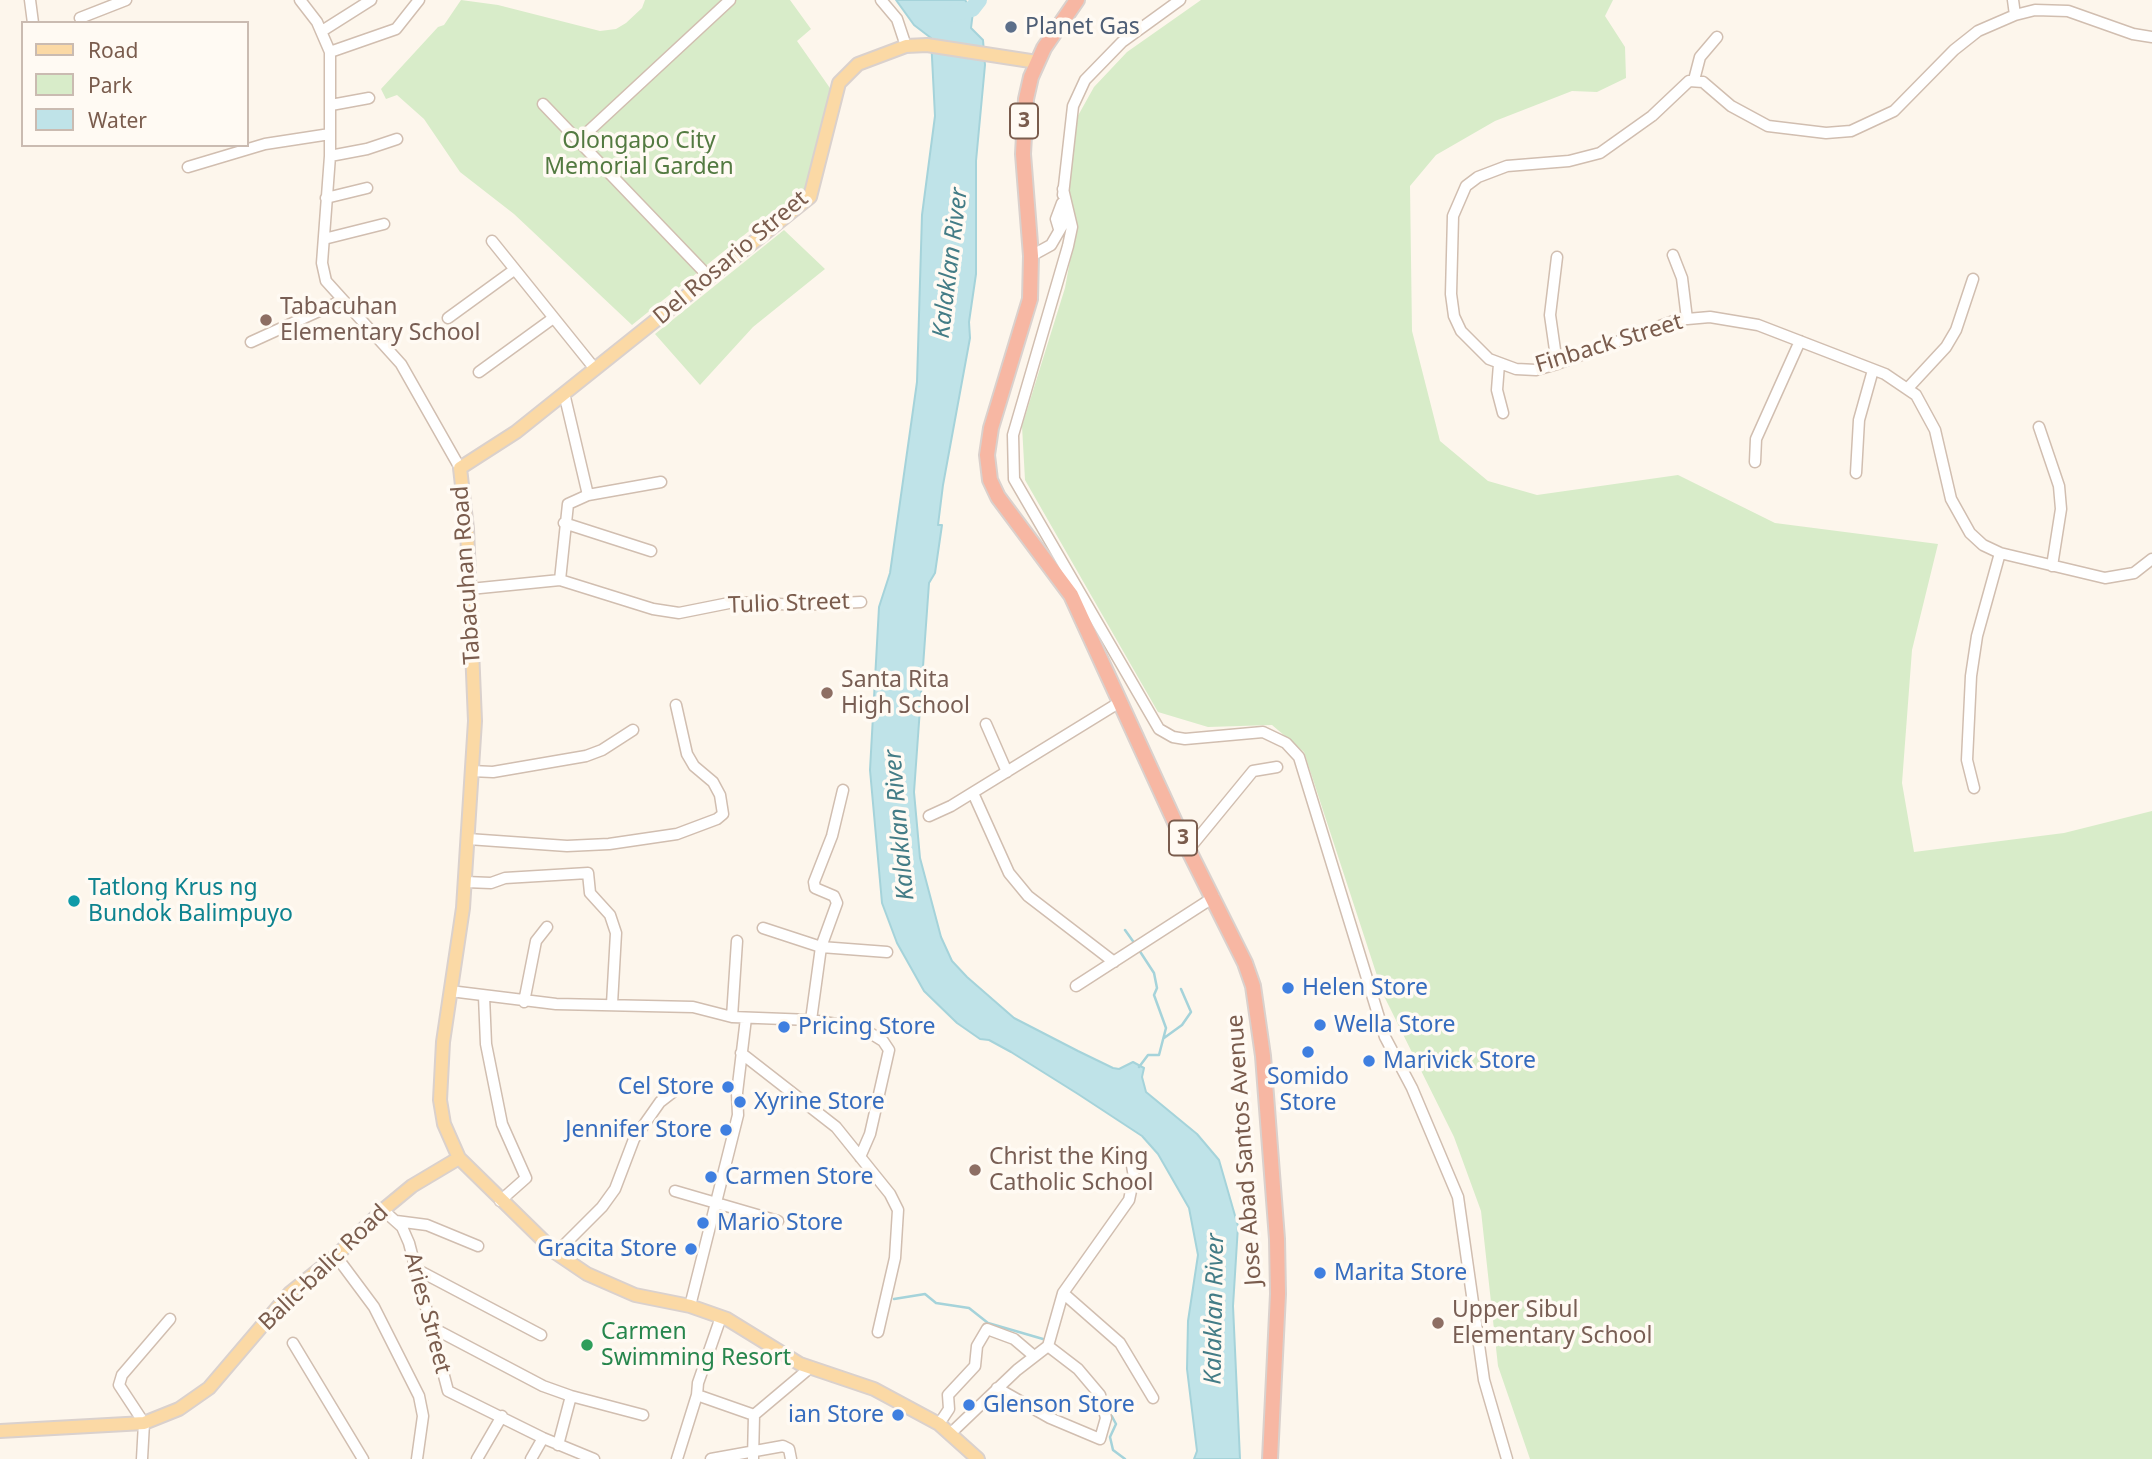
<!DOCTYPE html>
<style>
body{margin:0}
#map{position:relative;width:2152px;height:1459px;overflow:hidden;background:#fdf6ec;font-family:"Noto Sans",sans-serif}
canvas{display:block}
.legend{position:absolute;left:21px;top:21px;width:228px;height:126px;box-sizing:border-box;background:#fffaf3;border:2px solid #cabbb1;margin:0;padding:9px 12px;list-style:none;font-size:21px;color:#7a5c4d}
.legend li{display:flex;align-items:center;gap:14px;height:35px}
.legend b{width:35px;border:2px solid #cabbb1}
</style>
<div id="map">
<canvas width="2152" height="1459"></canvas>
<ul class="legend">
<li><b style="height:9px;background:#fbd9a5"></b>Road</li>
<li><b style="height:19px;background:#d8ecc9"></b>Park</li>
<li><b style="height:19px;background:#bfe3e8"></b>Water</li>
</ul>
</div>
<script>
const g = document.querySelector('canvas').getContext('2d');
g.lineJoin = 'round';
function paint(path, color) {
  g.fillStyle = color;
  g.fill(path, 'evenodd');
}
function shape(rows) {
  const path = new Path2D();
  for (const r of rows) {
    path.moveTo(r[0], r[1]);
    for (let i = 2; i < r.length; i += 2) path.lineTo(r[i], r[i + 1]);
  }
  return path;
}
function strokePath(path, color, width, dash) {
  g.strokeStyle = color;
  g.lineWidth = width;
  g.lineCap = dash ? 'butt' : 'round';
  g.setLineDash(dash || []);
  g.stroke(path);
}
function write(font, color, halo, rows, align = 'center') {
  g.font = font + ' "Noto Sans",sans-serif';
  g.lineWidth = 7;
  g.setLineDash([]);
  g.textBaseline = 'middle';
  g.strokeStyle = halo;
  g.fillStyle = color;
  for (const [text, x, y, turn = 0] of rows) {
    g.save();
    g.translate(x, y);
    g.rotate((+turn || 0) * Math.PI / 180);
    g.textAlign = isNaN(turn) ? turn : align;
    if (halo) g.strokeText(text, 0, 0);
    g.fillText(text, 0, 0);
    g.restore();
  }
}
paint(shape([
 [461,0,498,5,600,31,616,29,626,23,642,8,645,0,790,0,811,29,797,41,832,91,811,191,782,212,779,207,632,325,514,214,460,172,424,119,397,95,386,99,381,89,438,27,444,25],
 [1201,0,1613,0,1605,16,1625,47,1626,78,1597,92,1572,91,1495,121,1436,155,1410,186,1412,331,1440,441,1488,481,1537,495,1678,475,1775,523,1938,544,1912,650,1902,783,1914,852,2064,833,2152,811,2152,1459,1530,1459,1498,1366,1481,1211,1454,1137,1383,994,1304,752,1272,725,1208,727,1158,712,1025,480,1022,426,1065,288,1076,227,1067,186,1075,121,1094,87,1127,52],
 [784,230,825,269,753,327,700,385,655,334]
]), '#d8ecc9');
const water = shape([
 [896,0,965,0,973,12,971,28,983,40,985,65,976,161,976,274,969,322,970,338,943,485,938,525,942,525,935,573,929,583,914,792,920,858,941,937,952,961,967,977,1014,1018,1078,1051,1113,1068,1119,1069,1133,1062,1144,1068,1142,1077,1146,1092,1197,1134,1219,1160,1238,1226,1233,1306,1240,1459,1194,1459,1197,1451,1187,1369,1188,1321,1198,1255,1189,1208,1158,1154,1142,1136,1078,1094,1011,1052,989,1040,980,1039,957,1023,924,991,897,943,882,903,870,770,879,607,890,573,917,382,922,215,935,116,931,38,914,25,896,0]
]);
paint(water, '#bfe3e8');
strokePath(water, '#a5d3da', 2);
strokePath(shape([
 [1125,930,1135,944],
 [1164,1038,1182,1025,1191,1012,1181,989],
 [1139,1067,1148,1055,1159,1055,1166,1028,1154,995,1157,988,1154,973,1139,950],
 [894,1299,925,1294,936,1303,969,1308,988,1323,1043,1339],
 [1108,1409,1116,1424,1110,1437,1113,1450,1125,1459]
]), '#a5d3da', 2.5);
strokePath(shape([
 [951,14,972,9,979,0]
]), '#bfe3e8', 16);
const minor = shape([
 [30,0,33,23],
 [300,0,317,22,330,52,330,156,322,263,326,281,401,364,460,468],
 [881,0,897,19,906,46],
 [2013,0,2015,15],
 [80,18,126,0],
 [322,31,371,0],
 [2152,37,2133,34,2068,11,2035,10,2015,15,1978,31,1954,50,1894,111,1851,131,1826,133,1768,126,1731,106,1703,82,1689,81,1652,116,1600,153,1569,161,1507,166,1478,177,1466,186,1453,216,1451,294,1454,316,1461,331,1489,359,1516,369,1536,370,1557,364,1676,320,1710,317,1758,325,1885,374,1916,395,1935,430,1951,499,1970,533,1983,545,2000,553,2105,578,2134,573,2152,559],
 [330,52,396,29,419,0],
 [1694,80,1700,57,1717,37],
 [543,104,710,278],
 [331,105,369,98],
 [578,141,730,0],
 [330,156,367,149,397,139],
 [188,167,265,144,330,134],
 [1063,189,1072,227,1068,246,1013,435,1014,479,1159,729,1173,737,1185,739,1263,732,1286,743,1299,757,1385,1037,1412,1088,1458,1197,1484,1380,1507,1459],
 [1063,195,1073,106,1085,80,1122,42,1180,0],
 [326,198,367,188],
 [1059,229,1056,219,1062,203],
 [324,239,384,224],
 [492,241,595,369],
 [1673,255,1682,278,1687,319],
 [1031,256,1051,245,1065,221,1065,210],
 [1557,257,1550,315,1557,364],
 [448,318,514,270],
 [251,342,341,301],
 [1499,364,1497,390,1503,413],
 [479,372,552,319],
 [1908,388,1946,347,1956,330,1973,279],
 [564,393,588,495],
 [2039,427,2059,486,2061,509,2052,566],
 [1755,462,1756,439,1800,341],
 [1856,473,1859,420,1873,370],
 [564,523,651,551],
 [560,580,568,504,588,495,661,482],
 [470,589,560,580,653,609,679,613,734,602,800,605,861,602],
 [986,724,1007,772],
 [471,771,493,772,586,756,602,750,633,730],
 [1974,788,1967,760,1971,676,1977,636,2000,553],
 [973,793,1009,873,1028,896,1114,962],
 [929,816,951,806,1120,702],
 [468,839,567,846,609,844,677,834,717,819,723,814,720,795,713,782,694,766,687,754,676,705],
 [1189,849,1253,771,1277,767],
 [465,882,491,883,505,878,588,873,590,893,610,915,616,933,612,1004],
 [763,928,821,947,887,952],
 [1076,986,1214,897],
 [450,991,556,1004,693,1007,732,1017,811,1020,862,1028,883,1041,889,1050,870,1134,860,1157],
 [484,996,486,1044,502,1124,526,1178,500,1201],
 [524,1002,536,941,547,927],
 [732,1017,737,941],
 [811,1020,821,947,837,903,834,896,815,888,814,882,832,836,843,790],
 [741,1053,836,1127,890,1194,898,1210,895,1258,878,1332],
 [675,1191,778,1221],
 [383,1210,402,1227,409,1243,448,1391,543,1438,594,1459],
 [396,1221,427,1225,478,1246],
 [556,1253,602,1207,615,1189,634,1139,660,1102,678,1088],
 [336,1256,374,1307,419,1396,423,1416,417,1459],
 [414,1268,541,1335],
 [1063,1293,1120,1343,1153,1398],
 [690,1306,738,1115,737,1093,746,1018],
 [431,1327,543,1386,571,1396,643,1415],
 [293,1343,363,1459],
 [997,1388,1050,1418,1100,1439,1106,1418,1100,1395,1078,1369,1048,1346],
 [697,1395,698,1383,721,1317],
 [939,1424,949,1409,948,1395,975,1366,977,1346,987,1329,1014,1339,1034,1356],
 [950,1434,1017,1370,1048,1346,1063,1293,1129,1200,1134,1177,1131,1160],
 [558,1445,571,1396],
 [142,1459,144,1423,119,1385,122,1375,170,1319],
 [477,1459,502,1416],
 [531,1459,543,1438],
 [677,1459,697,1395,754,1415],
 [711,1459,783,1446,789,1449,791,1459],
 [753,1459,754,1415,811,1367]
]);
const major = shape([
 [0,1431,144,1423,179,1409,209,1388,290,1293,336,1256,383,1210,412,1186,459,1158],
 [978,1459,939,1424,874,1389,800,1364,727,1319,690,1306,635,1295,587,1274,556,1253,459,1158,444,1124,440,1100,443,1042,463,908,475,721,467,529,460,468,516,432,810,197,839,83,858,64,906,46,927,45,1037,62]
]);
const highway = shape([
 [1077,0,1044,48,1031,77,1026,99,1023,154,1031,256,1030,299,991,428,987,455,990,480,998,497,1071,595,1179,831,1245,963,1253,986,1263,1056,1277,1239,1278,1294,1270,1459]
]);
strokePath(minor, '#d1beb0', 13);
strokePath(major, '#dad1cd', 16);
strokePath(highway, '#dad1cd', 18);
strokePath(minor, '#fff', 10);
strokePath(major, '#fbd9a5', 12);
strokePath(highway, '#f7b7a3', 14);
for (const [x, y, r, color] of [
 [1011,27,7,"#5c6f8a"],
 [266,320,7,"#8d6e63"],
 [827,693,7,"#8d6e63"],
 [74,901,7,"#0f9aa8"],
 [1288,988,7,"#3f7fe0"],
 [1320,1025,7,"#3f7fe0"],
 [784,1027,7,"#3f7fe0"],
 [1308,1052,7,"#3f7fe0"],
 [1369,1061,7,"#3f7fe0"],
 [728,1087,7,"#3f7fe0"],
 [740,1102,7,"#3f7fe0"],
 [726,1130,7,"#3f7fe0"],
 [975,1170,7,"#8d6e63"],
 [711,1177,7,"#3f7fe0"],
 [703,1223,7,"#3f7fe0"],
 [691,1249,7,"#3f7fe0"],
 [1320,1273,7,"#3f7fe0"],
 [1438,1323,7,"#8d6e63"],
 [587,1345,7,"#2e9e5b"],
 [969,1405,7,"#3f7fe0"],
 [898,1415,7,"#3f7fe0"]
]) {
  const dot = new Path2D();
  dot.arc(x, y, r, 0, 2 * Math.PI);
  g.fillStyle = color;
  g.fill(dot);
  strokePath(dot, '#fffaf3', 2.5);
}
for (const [x, y, w] of [
 [1024,121,28],
 [1183,838,28]
]) {
  const box = new Path2D();
  box.roundRect(x - w / 2, y - 17.5, w, 35, 5);
  g.fillStyle = '#fffaf3';
  g.fill(box);
  strokePath(box, '#7a5c4d', 2);
}
write('bold 21px', '#7a5c4d', null, [
 ["3",1024,121],
 ["3",1183,838]
]);
write('23px', '#4e5e75', '#fffaf3', [
 ["Planet Gas",1025,27]
], 'left');
write('23px', '#537a41', '#fffaf3', [
 ["Olongapo City",639,141],
 ["Memorial Garden",639,167]
]);
write('23px', '#7a5c4d', '#fffaf3', [
 ["Del Rosario Street",731,258,-40],
 ["Finback Street",1609,344,-17],
 ["Tabacuhan Road",467,575,-94],
 ["Tulio Street",789,604,-2],
 ["Jose Abad Santos Avenue",1245,1150,-94],
 ["Balic-balic Road",324,1268,-44],
 ["Aries Street",427,1313,75]
]);
write('23px', '#785e54', '#fffaf3', [
 ["Tabacuhan",280,307],
 ["Elementary School",280,333],
 ["Santa Rita",841,680],
 ["High School",841,706],
 ["Christ the King",989,1157],
 ["Catholic School",989,1183],
 ["Upper Sibul",1452,1310],
 ["Elementary School",1452,1336]
], 'left');
write('23px', '#0d838f', '#fffaf3', [
 ["Tatlong Krus ng",88,888],
 ["Bundok Balimpuyo",88,914]
], 'left');
write('23px', '#366cbe', '#fffaf3', [
 ["Helen Store",1302,988],
 ["Wella Store",1334,1025],
 ["Pricing Store",798,1027],
 ["Marivick Store",1383,1061],
 ["Somido",1308,1077,"center"],
 ["Store",1308,1103,"center"],
 ["Cel Store",714,1087,"right"],
 ["Xyrine Store",754,1102],
 ["Jennifer Store",712,1130,"right"],
 ["Carmen Store",725,1177],
 ["Mario Store",717,1223],
 ["Gracita Store",677,1249,"right"],
 ["Marita Store",1334,1273],
 ["Glenson Store",983,1405],
 ["ian Store",884,1415,"right"]
], 'left');
write('23px', '#27864d', '#fffaf3', [
 ["Carmen",601,1332],
 ["Swimming Resort",601,1358]
], 'left');
write('italic 24px', '#437c86', '#fffaf3', [
 ["Kalaklan River",951,263,-83],
 ["Kalaklan River",900,825,-95],
 ["Kalaklan River",1215,1309,-89]
]);
</script>
